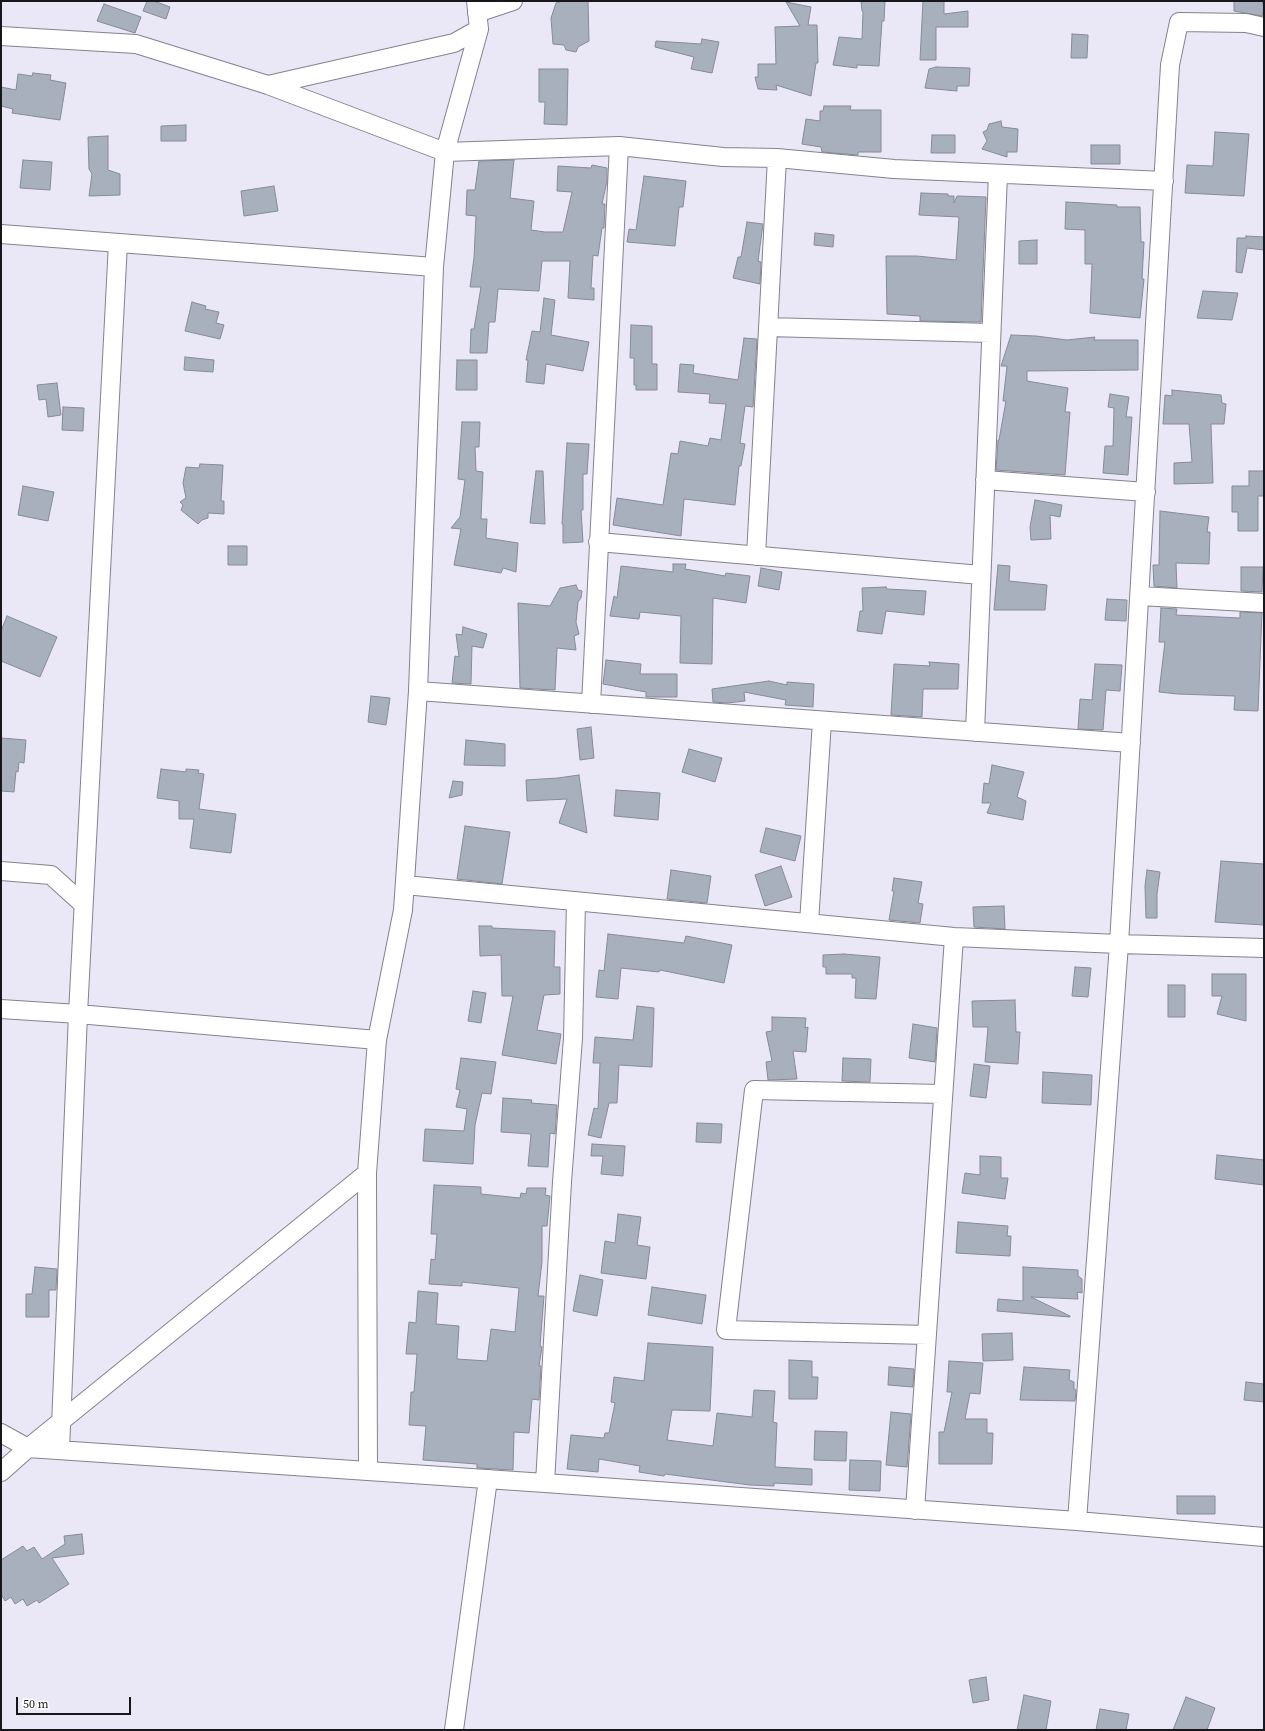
<!DOCTYPE html>
<style>
body{margin:0}
#map{position:relative;width:1265px;height:1731px;overflow:hidden;background:#eae8f7;font-family:"Source Serif 4",serif}
canvas{display:block}
.frame{position:absolute;inset:0;border:2px solid #17161c;pointer-events:none}
.scale{position:absolute;left:16px;top:1697px;width:115px;height:18px;box-sizing:border-box;border:2px solid #17161c;border-top:0;padding-left:5px;font-size:12px;line-height:14px;white-space:nowrap;color:#17161c;-webkit-text-stroke:3px #fff;paint-order:stroke}
</style>
<div id="map">
<canvas width="1265" height="1731"></canvas>
<div class="frame"></div>
<div class="scale">50 m</div>
</div>
<script>
const g = document.querySelector('canvas').getContext('2d');
g.lineJoin = 'round';
function paint(path, color) {
  g.fillStyle = color;
  g.fill(path, 'evenodd');
}
function shape(rows) {
  const path = new Path2D();
  for (const r of rows) {
    path.moveTo(r[0], r[1]);
    for (let i = 2; i < r.length; i += 2) path.lineTo(r[i], r[i + 1]);
  }
  return path;
}
function strokePath(path, color, width, dash) {
  g.strokeStyle = color;
  g.lineWidth = width;
  g.lineCap = dash ? 'butt' : 'round';
  g.setLineDash(dash || []);
  g.stroke(path);
}
const building = shape([
 [147,1,154,1,170,7,166,19,143,11,147,1],
 [562,1,588,1,589,41,578,47,576,52,566,50,564,45,553,44,551,18,556,3,562,1],
 [861,1,885,1,884,21,882,21,879,66,857,65,857,68,833,65,839,37,862,39,863,12,862,11,861,1],
 [923,1,944,1,944,14,968,11,968,27,936,27,936,60,920,60,923,1],
 [1234,1,1262,1,1264,9,1262,16,1234,11,1234,1],
 [786,2,811,7,808,25,817,25,818,63,816,63,811,96,776,85,777,90,758,89,755,77,758,77,758,64,776,64,775,27,800,26,786,2],
 [104,4,141,17,135,33,97,21,104,4],
 [1072,34,1088,35,1087,58,1071,58,1072,34],
 [702,39,719,42,712,73,691,69,694,57,655,47,656,41,701,44,702,39],
 [936,67,970,68,969,86,957,86,957,91,925,88,929,69,936,67],
 [539,69,568,69,567,125,544,124,545,102,539,102,539,69],
 [33,73,51,75,50,80,66,83,60,120,12,113,13,109,1,106,1,87,16,90,18,74,32,76,33,73],
 [824,106,851,106,850,110,881,110,881,152,858,152,858,155,822,152,821,147,802,144,806,119,820,121,820,111,823,111,824,106],
 [1001,121,1002,127,1018,129,1017,152,1007,152,1007,157,982,149,987,141,983,132,987,130,989,124,1001,121],
 [186,125,186,141,161,141,161,126,186,125],
 [1215,132,1249,134,1244,196,1185,193,1187,165,1213,166,1215,132],
 [932,135,955,135,955,153,931,153,932,135],
 [108,136,108,170,120,174,120,195,89,196,92,174,89,169,88,137,108,136],
 [1091,145,1120,145,1120,164,1091,164,1091,145],
 [23,160,52,162,50,190,20,188,23,160],
 [514,160,510,198,534,201,531,230,545,232,563,232,572,192,557,191,558,166,591,168,592,165,607,168,607,181,602,204,605,204,604,228,602,228,598,256,593,255,591,288,594,288,594,300,568,298,570,261,542,261,539,291,498,289,495,322,489,322,487,353,470,353,471,329,474,329,481,287,470,287,474,258,476,216,466,215,467,190,475,190,479,161,514,160],
 [644,176,686,181,683,207,679,207,675,246,627,242,629,229,636,230,644,176],
 [274,186,278,211,244,216,241,191,274,186],
 [921,193,948,194,948,196,954,196,954,203,957,196,986,197,981,322,920,321,920,316,887,314,886,256,917,256,956,260,959,217,919,215,921,193],
 [1066,202,1117,205,1117,207,1140,207,1141,242,1144,242,1142,279,1144,279,1140,318,1090,313,1092,264,1085,264,1085,230,1065,229,1066,202],
 [747,222,763,224,758,261,761,262,760,284,733,278,738,257,741,257,747,222],
 [815,233,834,235,833,247,814,245,815,233],
 [1246,236,1264,237,1264,250,1247,248,1242,273,1236,272,1237,238,1246,238,1246,236],
 [1037,240,1037,264,1019,264,1019,241,1037,240],
 [1203,291,1238,293,1232,320,1197,318,1203,291],
 [544,298,555,300,551,335,589,342,583,371,546,364,544,384,526,382,528,360,526,360,532,331,540,332,544,298],
 [192,302,206,306,205,309,219,312,216,323,224,325,220,339,185,331,192,302],
 [631,325,652,326,652,364,657,364,657,390,636,390,636,385,634,385,634,358,630,358,631,325],
 [1011,335,1036,336,1067,340,1095,337,1094,340,1138,340,1138,370,1027,371,1027,381,1068,388,1065,412,1070,412,1065,475,996,470,998,440,999,440,1006,401,1003,401,1007,366,1001,366,1011,335],
 [744,338,757,339,753,407,745,406,740,443,745,444,741,466,739,466,735,505,684,499,681,536,613,525,617,498,663,505,671,453,678,454,680,441,708,446,710,438,721,440,726,404,709,403,710,394,678,392,680,364,694,365,693,373,738,380,744,338],
 [185,357,214,360,213,372,184,370,185,357],
 [457,360,477,360,477,390,456,390,457,360],
 [57,383,61,415,48,417,46,399,39,400,37,385,57,383],
 [1172,390,1221,395,1222,403,1226,404,1224,424,1211,424,1213,483,1174,484,1174,463,1192,462,1189,424,1163,424,1165,395,1172,396,1172,390],
 [1110,394,1129,397,1126,417,1132,417,1128,475,1103,473,1105,446,1113,446,1114,408,1108,407,1110,394],
 [63,407,84,408,83,431,62,430,63,407],
 [462,422,480,422,479,447,475,447,476,471,483,472,481,519,487,519,486,538,518,543,516,572,503,568,501,573,454,565,461,529,451,528,460,517,465,480,458,479,462,422],
 [567,443,589,444,587,474,583,474,583,510,581,510,583,542,563,543,563,524,562,524,567,443],
 [200,464,223,465,221,501,224,501,224,514,208,513,208,518,202,520,198,524,181,510,183,505,180,502,186,498,183,483,186,467,199,468,200,464],
 [536,471,543,471,545,524,530,523,536,471],
 [1249,471,1264,471,1264,496,1258,496,1258,531,1238,531,1238,512,1232,512,1232,486,1249,486,1249,471],
 [23,486,54,492,48,521,18,515,23,486],
 [1035,500,1062,505,1060,517,1050,515,1051,539,1031,540,1030,527,1035,500],
 [1160,511,1209,517,1207,532,1210,532,1209,564,1176,563,1177,588,1154,586,1153,565,1159,565,1160,511],
 [228,546,247,546,247,565,228,565,228,546],
 [673,564,686,564,685,569,725,576,726,573,750,576,746,603,713,598,712,664,680,663,681,616,640,612,639,619,610,616,614,596,617,598,621,566,673,572,673,564],
 [998,565,1010,566,1009,581,1047,585,1045,610,994,610,998,565],
 [1241,567,1263,567,1262,592,1241,591,1241,567],
 [761,568,782,572,779,590,758,586,761,568],
 [576,585,578,590,582,591,581,598,578,602,576,622,579,634,574,636,576,650,557,648,555,690,520,688,518,603,550,606,560,588,576,585],
 [886,587,887,589,926,591,924,615,886,611,882,634,857,631,860,611,863,611,862,588,886,587],
 [1107,599,1127,600,1126,621,1105,620,1107,599],
 [1161,608,1177,609,1176,615,1240,618,1240,612,1262,613,1258,711,1234,710,1235,696,1178,694,1159,692,1165,642,1159,642,1161,608],
 [7,616,57,637,40,677,1,661,1,631,7,616],
 [463,627,487,634,483,648,472,646,471,684,452,683,455,656,459,657,456,634,462,635,463,627],
 [606,660,641,664,640,674,677,674,677,697,646,697,646,692,603,684,606,660],
 [929,662,959,664,958,689,923,689,922,717,891,715,894,664,930,666,929,662],
 [1095,664,1122,665,1120,691,1106,690,1103,730,1078,729,1080,699,1092,700,1095,664],
 [769,681,787,685,787,682,814,684,813,707,785,705,786,700,744,692,745,701,727,703,713,702,712,689,769,681],
 [371,696,390,698,386,725,368,722,371,696],
 [591,727,594,758,580,760,577,729,591,727],
 [1,738,26,740,24,763,19,762,18,772,16,771,14,792,1,791,1,738],
 [466,740,505,744,505,766,464,765,466,740],
 [689,749,722,758,715,782,682,772,689,749],
 [992,765,1024,772,1017,797,1026,801,1023,820,987,813,991,803,982,803,984,783,989,784,992,765],
 [161,769,186,772,186,769,199,770,198,773,204,774,199,809,236,814,231,853,190,848,194,819,179,819,179,801,157,798,161,769],
 [579,775,587,833,559,823,567,799,527,801,526,780,558,778,579,775],
 [453,781,463,782,462,795,449,798,453,781],
 [616,790,660,793,658,820,614,816,616,790],
 [465,826,510,832,502,884,457,879,465,826],
 [766,828,801,836,795,861,760,852,766,828],
 [1221,861,1264,864,1264,925,1215,922,1221,861],
 [781,866,792,897,765,906,755,875,781,866],
 [671,870,711,876,707,903,667,899,671,870],
 [1147,870,1160,872,1157,894,1157,918,1146,918,1145,886,1147,870],
 [894,878,922,882,918,903,923,904,920,923,889,920,894,891,892,891,894,878],
 [1004,906,1005,929,974,927,973,907,1004,906],
 [479,926,492,926,492,928,555,931,554,967,560,967,560,994,544,995,537,1030,561,1034,556,1064,502,1055,513,996,502,996,501,955,480,956,479,926],
 [608,934,684,943,686,936,732,945,724,983,660,970,659,972,621,968,618,999,596,997,599,970,604,971,608,934],
 [844,954,880,957,876,999,855,998,856,978,852,978,852,974,826,974,826,967,823,967,823,955,844,954],
 [1075,967,1091,968,1088,997,1072,996,1075,967],
 [1212,974,1246,974,1246,1021,1217,1014,1222,996,1212,996,1212,974],
 [1168,985,1185,985,1185,1017,1168,1017,1168,985],
 [473,991,486,993,481,1023,468,1021,473,991],
 [1015,1000,1016,1032,1020,1032,1018,1064,985,1062,988,1027,973,1027,972,1001,1015,1000],
 [637,1006,654,1008,652,1067,619,1065,617,1103,609,1103,601,1138,588,1135,594,1108,598,1109,600,1063,593,1063,595,1037,633,1040,637,1006],
 [772,1017,806,1018,805,1028,808,1027,806,1052,793,1051,797,1079,768,1080,766,1062,772,1061,766,1032,772,1031,772,1017],
 [913,1024,937,1028,935,1062,909,1058,913,1024],
 [461,1058,496,1062,491,1094,482,1093,475,1125,473,1164,423,1161,425,1129,464,1131,467,1109,456,1107,460,1090,456,1089,461,1058],
 [843,1058,871,1059,870,1082,842,1081,843,1058],
 [974,1064,990,1066,986,1098,970,1096,974,1064],
 [1043,1072,1092,1075,1091,1105,1042,1103,1043,1072],
 [503,1098,532,1100,531,1103,557,1105,555,1134,550,1133,548,1167,528,1166,531,1134,501,1132,503,1098],
 [697,1123,722,1124,721,1143,696,1142,697,1123],
 [592,1144,625,1146,623,1176,601,1174,603,1156,591,1156,592,1144],
 [1217,1155,1264,1160,1264,1185,1215,1179,1217,1155],
 [980,1156,1001,1157,1001,1178,1008,1178,1005,1199,962,1193,965,1173,980,1175,980,1156],
 [434,1185,481,1187,481,1194,520,1198,521,1193,526,1194,527,1188,546,1188,545,1195,550,1196,547,1226,542,1226,542,1262,538,1296,544,1296,540,1346,542,1347,539,1366,541,1366,539,1400,532,1399,529,1433,514,1432,513,1470,477,1468,477,1464,423,1460,426,1426,409,1425,411,1392,414,1392,417,1354,406,1354,409,1322,416,1323,418,1291,438,1293,436,1324,459,1326,457,1359,487,1361,491,1329,515,1332,519,1288,462,1282,462,1286,429,1284,431,1259,435,1260,437,1234,431,1234,434,1185],
 [618,1214,641,1217,637,1245,650,1247,646,1279,601,1273,605,1241,615,1243,618,1214],
 [958,1222,1008,1226,1007,1236,1011,1236,1010,1256,956,1253,958,1222],
 [35,1267,57,1269,56,1290,49,1290,49,1317,26,1317,26,1294,32,1294,35,1267],
 [1023,1267,1078,1270,1078,1276,1082,1279,1082,1293,1077,1292,1078,1299,1031,1297,1070,1316,1070,1317,997,1311,998,1299,1023,1301,1023,1267],
 [580,1275,603,1280,597,1316,573,1311,580,1275],
 [652,1287,706,1295,702,1324,648,1315,652,1287],
 [1012,1333,1013,1360,983,1361,982,1334,1012,1333],
 [648,1343,713,1347,710,1411,672,1410,667,1440,713,1446,717,1413,752,1417,754,1390,775,1391,773,1422,777,1423,775,1467,812,1469,812,1485,774,1483,774,1486,750,1485,665,1474,664,1476,639,1472,640,1466,599,1459,598,1472,567,1469,571,1435,604,1438,605,1433,609,1433,615,1403,611,1402,614,1377,644,1381,648,1343],
 [789,1360,812,1361,812,1377,818,1377,817,1399,789,1399,789,1360],
 [949,1361,983,1363,980,1394,970,1393,965,1419,987,1419,987,1433,993,1433,992,1464,939,1464,939,1432,944,1432,952,1392,947,1392,949,1361],
 [889,1367,914,1369,913,1387,888,1385,889,1367],
 [1024,1367,1070,1370,1069,1380,1074,1382,1074,1389,1076,1390,1075,1401,1020,1400,1024,1367],
 [1246,1382,1264,1384,1264,1402,1244,1400,1246,1382],
 [891,1412,911,1414,907,1467,886,1465,891,1412],
 [815,1431,847,1432,846,1461,814,1460,815,1431],
 [850,1460,881,1461,880,1491,849,1490,850,1460],
 [1177,1496,1215,1496,1215,1514,1177,1514,1177,1496],
 [82,1534,84,1554,52,1558,69,1584,39,1603,37,1600,27,1606,23,1599,15,1604,11,1597,5,1601,1,1594,1,1560,23,1546,27,1551,34,1547,42,1559,65,1544,64,1536,82,1534],
 [986,1677,989,1700,973,1703,969,1680,986,1677],
 [1024,1695,1051,1701,1046,1730,1017,1730,1024,1695],
 [1186,1697,1215,1708,1207,1730,1173,1730,1186,1697],
 [1100,1709,1129,1714,1126,1730,1096,1730,1100,1709]
]);
paint(building, '#a9b0bd');
strokePath(building, '#858b98', 1);
const minor = shape([
 [477,13,513,1],
 [1,36,136,44,268,85,445,152,619,146,723,157,777,158,894,169,1164,181],
 [268,85,454,43,479,29],
 [1,234,434,267],
 [118,243,78,1014,377,1040],
 [768,327,991,333],
 [985,480,1146,492],
 [598,542,981,575],
 [756,556,777,158],
 [1140,596,1264,603],
 [418,691,1131,743],
 [591,704,619,146],
 [975,732,998,174],
 [1,871,51,875,83,904],
 [405,885,954,937,1119,944,1264,948],
 [809,923,822,721],
 [1,1009,78,1014,60,1450],
 [927,1335,726,1330,754,1090,943,1094],
 [1,1433,28,1448,367,1173],
 [368,1470,367,1173,377,1040,403,910,418,691,434,267,445,152,479,29,476,1],
 [1,1472,28,1448,545,1483,1077,1521,1264,1537],
 [545,1483,562,1182,573,1038,576,901],
 [915,1510,954,937],
 [1077,1521,1119,944,1170,65,1179,22,1246,23,1264,27],
 [454,1730,488,1479]
]);
strokePath(minor, '#84828f', 20);
strokePath(minor, '#fff', 18);
</script>
